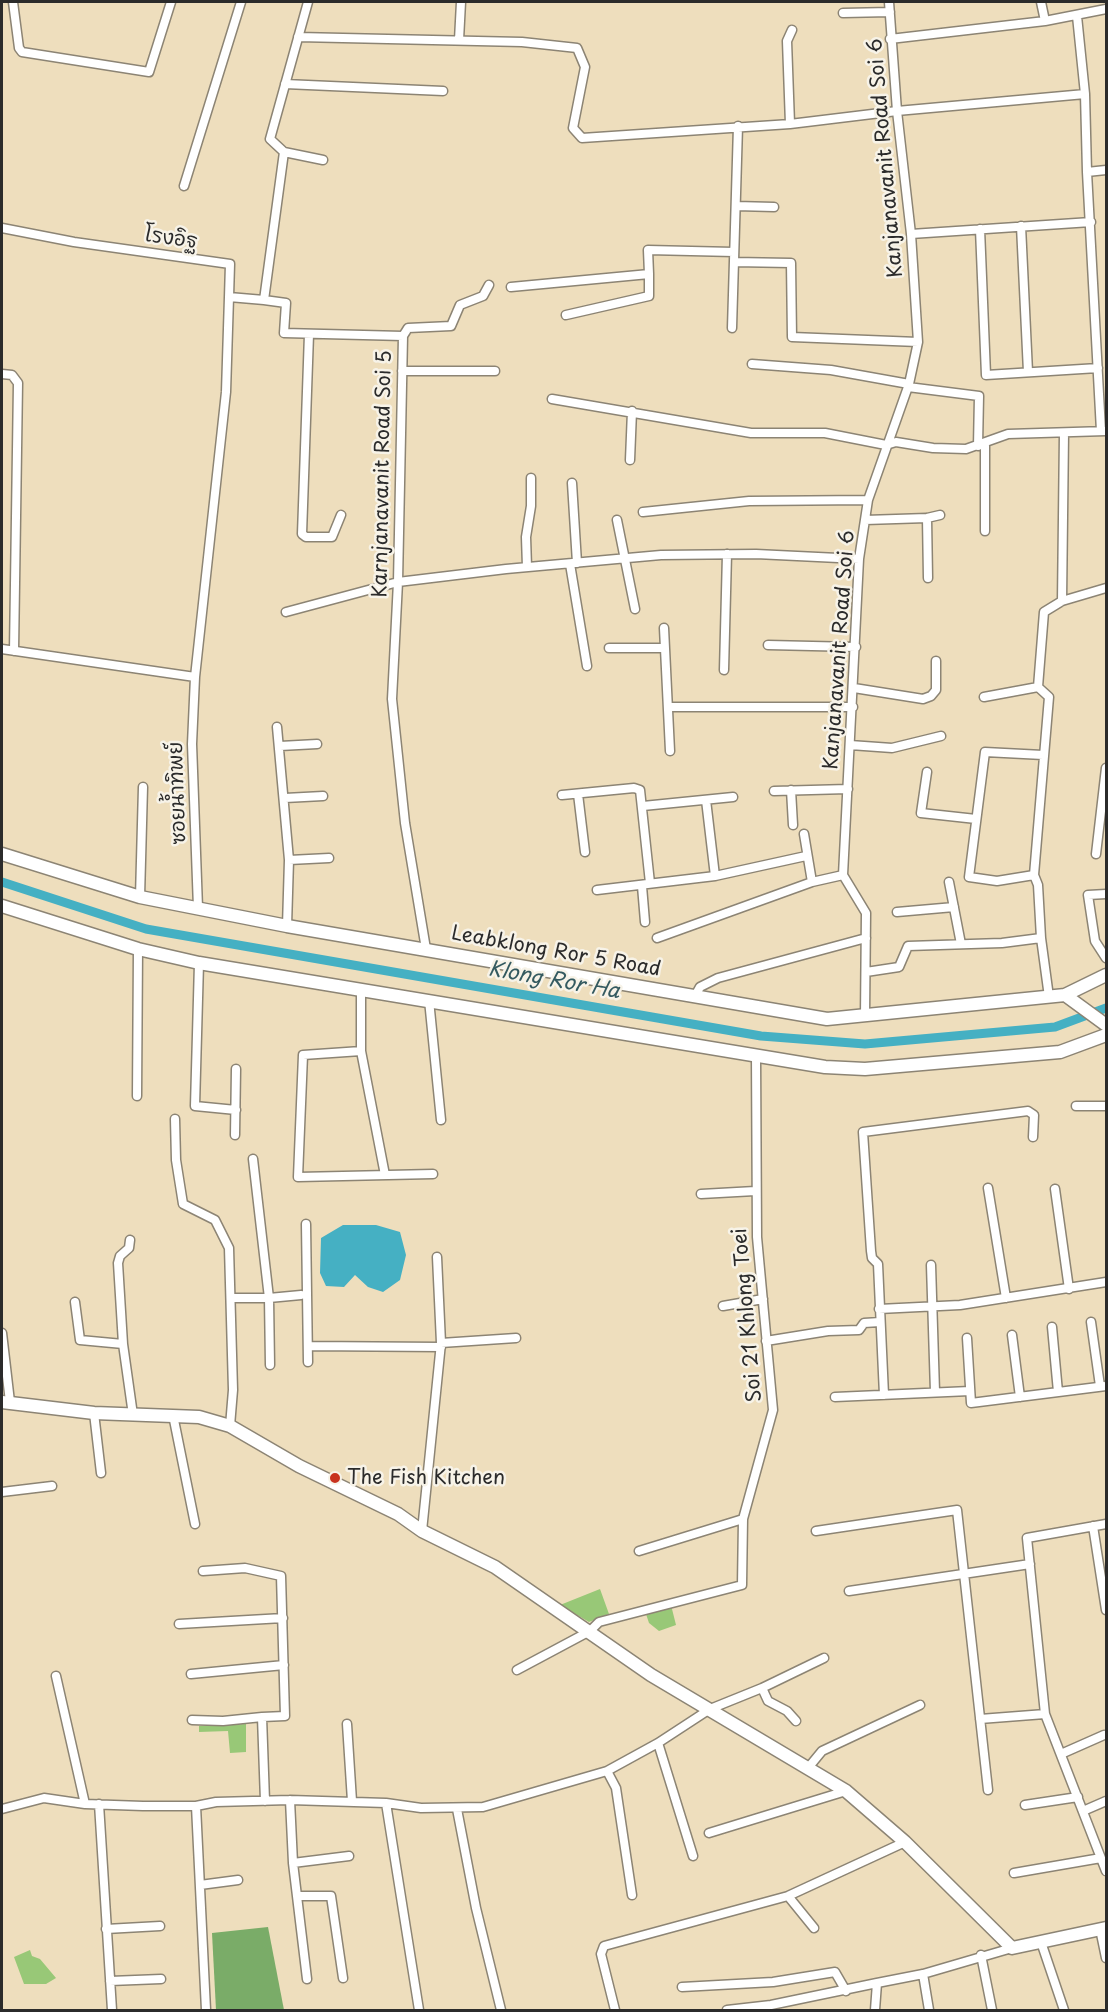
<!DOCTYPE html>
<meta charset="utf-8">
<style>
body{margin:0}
#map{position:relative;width:1108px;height:2012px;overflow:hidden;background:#eedebd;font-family:"Playpen Sans",sans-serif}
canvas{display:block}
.frame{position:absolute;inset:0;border:3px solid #2b2b2b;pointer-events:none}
</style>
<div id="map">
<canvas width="1108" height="2012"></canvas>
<div class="frame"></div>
</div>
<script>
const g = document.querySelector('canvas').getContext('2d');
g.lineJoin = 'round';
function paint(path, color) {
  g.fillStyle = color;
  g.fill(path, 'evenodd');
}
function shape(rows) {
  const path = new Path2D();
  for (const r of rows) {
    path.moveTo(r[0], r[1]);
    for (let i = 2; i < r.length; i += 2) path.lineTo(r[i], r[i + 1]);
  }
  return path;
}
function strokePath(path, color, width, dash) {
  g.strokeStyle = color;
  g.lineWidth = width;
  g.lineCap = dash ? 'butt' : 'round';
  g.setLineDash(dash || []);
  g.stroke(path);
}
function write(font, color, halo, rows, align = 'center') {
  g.font = font + ' "Playpen Sans","Playpen Sans Thai",sans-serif';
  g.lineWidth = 5;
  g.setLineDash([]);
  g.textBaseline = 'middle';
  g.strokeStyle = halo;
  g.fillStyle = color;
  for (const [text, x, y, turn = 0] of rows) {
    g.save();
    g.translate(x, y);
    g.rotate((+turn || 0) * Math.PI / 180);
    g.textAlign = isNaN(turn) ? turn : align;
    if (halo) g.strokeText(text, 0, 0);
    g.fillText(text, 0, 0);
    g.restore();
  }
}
paint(shape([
 [600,1589,609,1614,589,1622,560,1605],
 [671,1605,676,1625,659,1631,649,1623,645,1611],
 [246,1724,246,1752,230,1753,228,1731,199,1732,199,1726],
 [30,1950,32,1956,40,1959,56,1978,46,1984,24,1984,14,1957]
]), '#98c877');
paint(shape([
 [268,1927,284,2010,216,2010,212,1933]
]), '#7aac68');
paint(shape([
 [343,1225,376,1225,400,1232,406,1255,400,1280,383,1292,368,1287,355,1275,344,1287,326,1286,320,1273,321,1238]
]), '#45b0c3');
strokePath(shape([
 [2,882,146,929,761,1036,865,1044,1055,1027,1106,1008]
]), '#45b0c3', 9);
const street = shape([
 [13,2,19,48,22,52,149,72,171,2],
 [308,2,270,139,284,152,264,300,286,303,284,333,403,336,398,582,392,699,405,823,426,949],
 [1041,2,1045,21],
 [843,13,890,12],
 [1077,16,1085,94,1087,172,1101,431],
 [298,37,522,42,577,48,585,67,573,128,582,138,790,124,897,111,1085,94],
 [890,39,1045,21,1106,9],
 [459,40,461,2],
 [285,84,443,91],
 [790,124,787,41,792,30],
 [284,152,323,160],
 [1087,172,1106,170],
 [184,186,241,2],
 [736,206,774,207],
 [1021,226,1028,372],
 [2,228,74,242,230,264,229,297],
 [980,229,986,375,1098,368],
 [911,234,1091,222],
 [734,262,791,263,792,337,918,342],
 [511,287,649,274,648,250,734,252],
 [566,315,649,296,649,274],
 [732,328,738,126],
 [309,334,302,534,306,537,332,537,341,515],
 [403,336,408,328,451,326,460,305,483,296,489,285],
 [752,364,831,370,909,384],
 [402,371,495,371],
 [2,374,12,375,18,383,14,651],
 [908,387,979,396,978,446],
 [552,399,751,433,825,433,886,445,896,442,933,448,966,449,1008,434,1106,431],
 [985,443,985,531],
 [630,460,632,411],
 [572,483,577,563],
 [643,512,749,501,868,500],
 [927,518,928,578],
 [617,520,635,609],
 [865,520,927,518,940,515],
 [570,564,587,666],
 [527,567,526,537,531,506,531,478],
 [1062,601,1064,433],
 [286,612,398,582,506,569,661,555,756,554,859,559],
 [664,628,670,751],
 [768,645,856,647],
 [609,648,665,648],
 [2,649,195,677],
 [724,670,727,554],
 [1038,687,1044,612,1062,601,1106,588],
 [854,688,923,699,931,696,936,690,936,661],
 [668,707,853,707],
 [277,727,289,860,287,926],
 [850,745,892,748,941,736],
 [280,746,317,744],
 [927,772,921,813,976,819],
 [791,790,793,825],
 [774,791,848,789],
 [578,794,585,852],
 [562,795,634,788,640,790,650,883],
 [285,798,323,796],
 [706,800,715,876],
 [643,806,733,797],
 [804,834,812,882],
 [1096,854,1106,768],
 [289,860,329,858],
 [1034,875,997,881,969,877,985,752,1043,755],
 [949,882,961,944],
 [642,886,645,922],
 [597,890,715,876,806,856],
 [1106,894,1088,895,1095,941,1106,958],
 [140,897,143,787],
 [198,908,192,744,195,677,226,392,229,297,264,300],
 [897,912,954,907],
 [657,938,812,882,843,875],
 [1041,938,1049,997],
 [199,963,195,1106,236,1110],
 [866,972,899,967,908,946,1002,943,1041,938,1038,885,1034,875,1049,697,1038,687,984,697],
 [361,989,361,1051,385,1175],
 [695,996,700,987,718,978,866,938],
 [429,1000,441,1120],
 [865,1016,866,913,843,875,859,559,868,500,909,384,918,342,911,234,897,111,889,2],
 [361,1051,303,1055,298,1177,433,1174],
 [137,1096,138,949],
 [1076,1106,1106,1106],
 [175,1119,176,1160,183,1204,215,1220,229,1248,233,1390,230,1426],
 [235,1135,236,1069],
 [253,1159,269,1298,270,1365],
 [988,1188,1006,1298],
 [1055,1189,1069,1289],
 [701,1194,755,1191],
 [306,1224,308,1362],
 [130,1240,129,1248,120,1256,118,1263,123,1344,133,1415],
 [931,1265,935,1392],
 [232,1298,269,1298,301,1295],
 [75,1302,80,1340,123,1344],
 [723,1306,763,1299],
 [879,1309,960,1305,1106,1282],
 [1091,1322,1100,1386],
 [1052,1327,1058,1392],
 [2,1333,10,1402],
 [1012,1335,1020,1397],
 [967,1338,971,1403,1106,1386],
 [766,1341,828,1331,859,1330,864,1323,880,1322],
 [441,1343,516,1338],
 [308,1346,441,1347],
 [884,1395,878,1264,872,1258,871,1251,863,1132,1028,1111,1034,1115,1033,1137],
 [835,1397,970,1391],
 [94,1413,101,1473],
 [173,1415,195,1524],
 [2,1492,52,1486],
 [1106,1524,1027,1538,1045,1714,1106,1871],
 [1093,1526,1106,1610],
 [422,1531,441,1343,437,1257],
 [816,1531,957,1510,988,1790],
 [639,1551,743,1519],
 [203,1571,245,1568,281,1576,285,1716,262,1717,265,1801],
 [849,1591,1030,1564],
 [179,1624,283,1618],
 [517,1670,590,1631,599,1622,742,1585,743,1519,773,1410,757,1237,756,1056],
 [191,1674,284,1665],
 [56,1676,85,1804],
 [762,1688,768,1701,787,1711,796,1721],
 [980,1719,1045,1714],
 [192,1720,223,1721,262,1717],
 [347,1724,352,1801],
 [658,1743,693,1856],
 [1061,1754,1104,1735],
 [808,1768,822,1751,920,1705],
 [607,1771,616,1788,632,1895],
 [290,1800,293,1863,307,1979],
 [386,1803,419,2010],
 [99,1804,112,2010],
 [1025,1805,1078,1797],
 [196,1806,206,2010],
 [2,1809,44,1798,85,1804,143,1806,196,1806,216,1802,290,1800,386,1803,421,1808,483,1807,607,1771,658,1743,710,1709,762,1688,824,1658],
 [457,1809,476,1908,501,2010],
 [1083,1811,1106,1801],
 [709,1833,846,1791],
 [293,1863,349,1856],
 [1014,1873,1101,1858],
 [200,1885,238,1880],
 [297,1896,331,1896,343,1978],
 [788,1896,814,1928],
 [106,1929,160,1926],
 [1100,1929,1106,1958],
 [1041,1942,1064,2010],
 [981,1955,992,2010],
 [923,1974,929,2010],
 [110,1981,161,1979],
 [682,1987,773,1982,835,1972,846,1991],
 [615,2010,601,1954,604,1946,788,1896,905,1842],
 [727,2010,771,2005,877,1983],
 [875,2010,877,1983,923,1974,1012,1948]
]);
const secondary = shape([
 [2,854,140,897,287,926,827,1019,1065,995,1106,975],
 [2,906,138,949,199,963,825,1067,865,1069,1060,1052,1106,1035],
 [1065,995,1106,1025],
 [2,1402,94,1413,199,1417,230,1426,299,1466,398,1514,422,1531,495,1567,651,1675,846,1791,905,1842,1012,1948,1106,1928]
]);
strokePath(street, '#8c8474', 11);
strokePath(secondary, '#8c8474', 15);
strokePath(street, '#fff', 8);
strokePath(secondary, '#fff', 12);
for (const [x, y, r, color] of [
 [335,1478,6,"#c8321e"]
]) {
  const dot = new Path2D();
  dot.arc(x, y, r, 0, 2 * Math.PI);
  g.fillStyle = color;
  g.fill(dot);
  strokePath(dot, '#f7f3e8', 2);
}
write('20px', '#2b2b2b', '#f7f3e8', [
 ["Kanjanavanit Road Soi 6",886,158,-95],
 ["โรงอิฐ",171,239,8],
 ["Karnjanavanit Road Soi 5",383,474,-89],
 ["Kanjanavanit Road Soi 6",840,650,-86],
 ["ซอยน้ำทิพย์",178,793,-92],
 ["Leabklong Ror 5 Road",556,952,10],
 ["Soi 21 Khlong Toei",748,1315,-95]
]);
write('20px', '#2b2b2b', '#f7f3e8', [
 ["The Fish Kitchen",347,1478]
], 'left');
write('italic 21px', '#345a60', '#f7f3e8', [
 ["Klong Ror Ha",554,981,10]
]);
</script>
